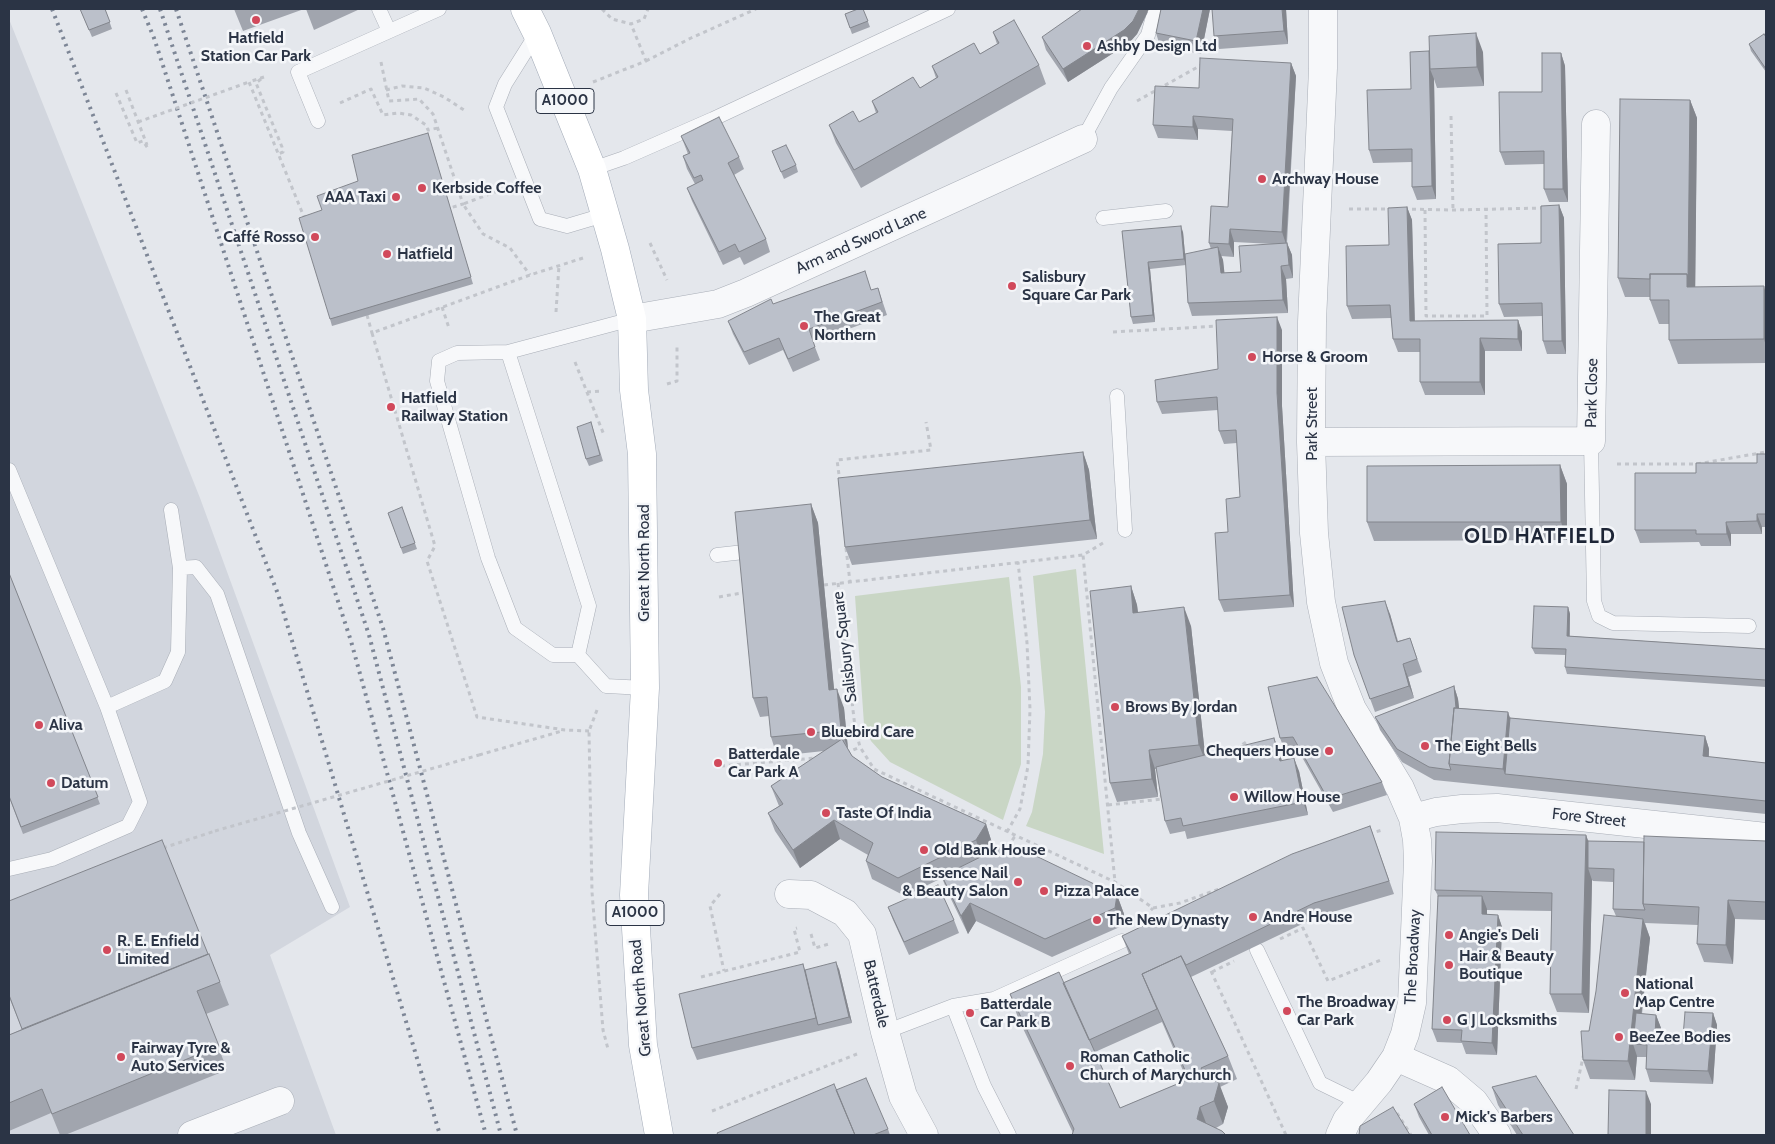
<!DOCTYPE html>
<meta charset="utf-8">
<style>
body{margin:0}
#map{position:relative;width:1775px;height:1144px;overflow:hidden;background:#e4e7ec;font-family:Cabin,sans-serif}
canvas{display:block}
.frame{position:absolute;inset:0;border:10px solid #2b3445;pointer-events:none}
</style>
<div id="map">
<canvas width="1775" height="1144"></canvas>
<div class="frame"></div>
</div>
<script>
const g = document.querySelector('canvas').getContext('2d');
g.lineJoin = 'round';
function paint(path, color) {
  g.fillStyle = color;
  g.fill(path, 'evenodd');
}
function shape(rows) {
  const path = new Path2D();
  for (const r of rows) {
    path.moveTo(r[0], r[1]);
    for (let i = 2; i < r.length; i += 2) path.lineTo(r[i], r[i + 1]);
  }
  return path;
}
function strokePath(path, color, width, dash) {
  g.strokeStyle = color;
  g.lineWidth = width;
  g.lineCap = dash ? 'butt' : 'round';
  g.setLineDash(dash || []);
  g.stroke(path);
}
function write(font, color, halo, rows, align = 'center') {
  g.font = font + ' Cabin,sans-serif';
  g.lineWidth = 5;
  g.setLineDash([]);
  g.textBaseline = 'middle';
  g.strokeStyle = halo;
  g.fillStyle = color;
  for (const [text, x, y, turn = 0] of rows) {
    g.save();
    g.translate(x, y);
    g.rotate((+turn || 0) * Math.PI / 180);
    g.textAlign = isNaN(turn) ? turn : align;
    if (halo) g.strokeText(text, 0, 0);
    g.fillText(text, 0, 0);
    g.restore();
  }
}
paint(shape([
 [9,19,200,498,350,907,270,955,336,1135,9,1135]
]), '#d2d6de');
paint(shape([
 [1076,569,1104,854,1026,826,1032,812,1043,754,1045,712,1033,576],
 [1009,577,1021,687,1021,764,1003,820,890,762,871,741,864,724,855,596]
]), '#c9d6c5');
const service = shape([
 [379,9,389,31],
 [537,33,505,84,496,107,540,219,567,226,604,215],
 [318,121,298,72,439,9],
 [1083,139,1111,88,1148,35,1155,9],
 [592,169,624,158,713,119,948,9],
 [1103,218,1166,211],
 [632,319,508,352,457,353,439,361,437,381,488,558,515,628,553,655,578,655,606,686,645,688],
 [508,352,589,606,578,655],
 [1117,396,1125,530],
 [1591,441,1594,601,1599,616,1613,623,1749,626],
 [9,470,107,707,140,802,128,826,52,859,9,869],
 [717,555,744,552],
 [180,568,196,567,217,594,299,833,332,907],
 [107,707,165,681,178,652,180,568,171,510],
 [1257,950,1320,1083,1361,1103],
 [953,1006,984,1086,1009,1135],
 [885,1032,953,1006,994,999,1122,941]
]);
const minor = shape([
 [1323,9,1323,68,1312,322,1311,442,1314,533,1321,602,1334,663,1352,709,1400,788,1413,818,1417,840,1418,861,1412,1003,1405,1034,1396,1057,1379,1082,1347,1120,1340,1135],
 [632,319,718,304,746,293,1083,139],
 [1311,442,1591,441,1596,124],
 [1413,818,1436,812,1462,809,1497,808,1766,837],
 [789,894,811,895,845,913,862,934,885,1032,903,1096,924,1135],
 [1396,1057,1448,1080,1474,1102,1497,1135],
 [192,1135,280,1101]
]);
const primary = shape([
 [525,9,537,33,592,169,615,249,632,319,634,390,642,454,645,688,634,895,643,1045,659,1135]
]);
strokePath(service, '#a9aeb7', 15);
strokePath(minor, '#a9aeb7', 29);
strokePath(primary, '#a3abb8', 29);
strokePath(shape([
 [602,9,612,19,631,24,644,19,648,9],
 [646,61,691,38,756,9],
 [381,62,389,101,419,99,433,114,463,204,450,208],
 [264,77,249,82,304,217,306,216],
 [261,79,256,83,282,147,283,152,278,154],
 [593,82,646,61,631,24],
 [126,90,147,145],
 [386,90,402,86,424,88,444,97,467,112],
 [116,93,137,143,143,141,149,150],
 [1137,101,1203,64],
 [340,103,371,89,383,115,398,113,411,115,426,125,428,130,438,128],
 [1451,116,1453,210],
 [498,191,463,204,483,234,510,248,530,275],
 [1349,209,1390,209],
 [1404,209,1453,210,1543,208],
 [1425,210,1426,316,1487,316,1486,209],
 [650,243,667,280],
 [583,258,530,275,372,333,435,546,427,561,477,717,565,730,589,731],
 [442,307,449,328],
 [556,312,559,265],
 [367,315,372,333],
 [1113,332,1219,326],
 [575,362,604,435],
 [667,384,677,381,677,345],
 [587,392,602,391],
 [1617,464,1697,464,1766,452],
 [840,482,837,460,931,450,926,422],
 [1103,543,1083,555,1115,882],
 [846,548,850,582],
 [838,583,855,727,860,747,874,769,1115,882,1153,908,1180,903,1222,888],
 [824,585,1083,555],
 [719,597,747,592],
 [597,710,589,731,592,892,603,1030,608,1049],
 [1236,749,1246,742],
 [846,753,860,747],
 [479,755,562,731],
 [721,766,816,758],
 [1108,805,1162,799,1161,795],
 [1007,832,1020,809,1028,766,1030,709,1027,643,1018,562],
 [1369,834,1382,830],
 [1008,847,1015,836],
 [163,848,215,831],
 [720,894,710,906,724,971],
 [1140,922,1153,908],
 [811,934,815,948,829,944],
 [1280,939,1303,928,1328,981,1381,960],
 [1211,971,1286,1135],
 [1212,972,1234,961],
 [701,977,800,952,794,929,797,928],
 [1576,1089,1584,1053],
 [712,1111,857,1054],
 [1397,1113,1411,1135]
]), '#c2c5cb', 3, [4, 4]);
strokePath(service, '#f7f8fa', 14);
strokePath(minor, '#f7f8fa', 28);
strokePath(primary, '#fff', 28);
strokePath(shape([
 [52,9,278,594,440,1135],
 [142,9,154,38,351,641,486,1135],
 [160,9,369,635,501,1135],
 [176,9,383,628,517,1135]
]), '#7d8696', 4, [2.5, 5]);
strokePath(shape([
 [138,122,249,82],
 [215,831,479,755]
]), '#c2c5cb', 3, [4, 4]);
paint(shape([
 [80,9,105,9,112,29,92,37],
 [234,9,304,9,243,31],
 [306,9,360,9,314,30],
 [863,9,870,27,852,34,845,14],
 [1161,9,1210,9,1201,54,1160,46,1156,33],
 [1286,9,1288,44,1219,49,1214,36],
 [1148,12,1137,34,1129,43,1068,82,1046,50,1042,37],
 [993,32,1039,65,1046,84,861,188,836,143,829,125,859,122,876,113,872,101,920,88,936,78,932,66,980,54,997,44],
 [1766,37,1766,72,1751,51,1749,44],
 [1410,52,1483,52,1484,86,1437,88,1434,79,1436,199,1417,200,1412,187,1412,162,1373,163,1369,150,1411,89],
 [1561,53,1565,66,1568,202,1549,202,1544,189,1544,164,1505,165,1500,152,1542,92],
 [1291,63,1296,76,1287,243,1292,255,1293,278,1286,279,1288,313,1192,316,1188,303,1186,265,1150,269,1155,322,1133,324,1131,317,1122,231,1183,232,1185,255,1211,249,1209,243,1228,207,1232,131,1198,129,1198,140,1158,138,1153,125,1199,88],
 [1234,242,1273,244,1241,272,1224,273,1223,260,1221,256,1234,257],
 [1690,100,1697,118,1695,287,1766,294,1766,363,1678,364,1669,340,1669,324,1659,324,1650,300,1650,297,1625,297,1618,278],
 [428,133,473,284,332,326,330,319,322,210,358,181],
 [681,136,739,157,744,169,734,175,766,239,770,252,744,265,740,257,723,265,692,201,687,188,695,184,687,169,683,156,688,154],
 [772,151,796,165,798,172,784,179],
 [1559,205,1564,218,1566,354,1547,354,1543,341,1543,316,1504,317,1499,304,1541,243],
 [1407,207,1412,220,1415,321,1518,320,1522,332,1522,351,1485,351,1485,395,1425,395,1420,382,1420,352,1398,352,1393,339,1391,318,1352,319,1347,306,1389,245],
 [878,288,887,315,813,342,820,360,793,372,783,350,749,365,733,334,728,321,773,304,872,290],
 [1282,330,1282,406,1294,607,1224,612,1219,600,1228,532,1240,497,1237,443,1224,444,1219,431,1218,410,1162,414,1157,402,1218,369],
 [591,422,603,461,589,466,586,459],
 [1083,452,1089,470,1097,539,852,565,845,547],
 [1766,454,1766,527,1762,527,1762,534,1731,534,1731,546,1701,546,1699,542,1640,543,1635,530,1696,473,1757,463],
 [1560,465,1567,484,1567,540,1374,541,1367,522],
 [811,504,818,523,834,690,844,708,848,749,852,756,882,777,986,824,992,843,984,855,1117,895,1124,914,1122,926,1052,957,976,921,968,934,949,895,942,878,905,896,872,879,866,861,868,855,840,839,800,868,775,831,768,813,779,806,771,786,824,751,777,756,771,737,769,716,760,717,753,698],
 [402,507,417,549,403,554,388,513],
 [9,573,100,804,23,834,9,797],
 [1131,586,1137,605,1138,612,1191,626,1205,755,1279,751,1282,760,1299,771,1308,815,1187,839,1185,831,1170,834,1165,821,1157,769,1155,769,1158,797,1117,802,1110,783],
 [1568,607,1570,614,1570,636,1766,649,1766,687,1567,674,1565,667,1566,655,1535,654,1532,648],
 [1390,614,1398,641,1410,638,1422,672,1408,677,1414,698,1375,712,1354,655],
 [1454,686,1458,699,1459,708,1508,712,1510,718,1705,736,1709,749,1709,757,1766,763,1766,814,1434,780,1402,762,1380,730,1375,717],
 [1268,687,1382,782,1387,795,1333,812,1298,750,1285,751,1280,738],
 [1370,826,1394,894,1319,916,1191,977,1228,1056,1237,1079,1220,1087,1228,1107,1223,1124,1216,1128,1073,1133,1018,1018,1010,994,1063,983,1129,954,1122,936],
 [1162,1022,1187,1080,1120,1108,1095,1052],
 [1586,835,1588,841,1644,842,1766,841,1766,920,1735,919,1733,964,1704,962,1697,944,1698,925,1645,923,1650,938,1642,1014,1656,1015,1661,1028,1660,1036,1683,1037,1713,1013,1717,1025,1713,1084,1650,1082,1646,1069,1646,1057,1637,1057,1637,1056,1635,1080,1590,1079,1583,1060,1589,1031,1616,916,1613,909,1613,882,1593,881,1592,880,1589,1013,1557,1012,1550,994,1552,911,1487,910,1487,914,1498,915,1502,927,1497,1055,1466,1054,1462,1043,1437,1042,1432,1029,1438,896,1435,890],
 [9,901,220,982,229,1005,206,1014,227,1070,65,1135,60,1135,51,1113,9,1131,9,1035,22,1029,9,997],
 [888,907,954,920,959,933,909,955,893,920],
 [803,964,805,970,839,969,852,1023,697,1060,692,1048],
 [1492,1087,1574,1135,1517,1135,1498,1105],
 [836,1090,888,1129,890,1135,718,1135],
 [1414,1104,1470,1135,1429,1135,1419,1117]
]), '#a1a5ae');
paint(shape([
 [1139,9,1149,9,1137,34,1129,43,1068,82,1063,69],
 [1203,9,1210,9,1201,54,1196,41],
 [1282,9,1286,9,1288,44,1284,31],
 [1476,33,1483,52,1484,86,1477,67],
 [1429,51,1430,69,1434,79,1436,199,1432,186],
 [1561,53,1565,66,1568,202,1563,189],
 [1291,63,1296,76,1286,244,1282,232],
 [1690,100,1697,118,1695,310,1687,287],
 [1193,116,1198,129,1198,140,1193,127],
 [1559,205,1564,218,1566,354,1562,341],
 [1407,207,1412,220,1415,334,1410,321],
 [1181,226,1183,232,1186,265,1184,259],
 [1230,229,1234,242,1234,257,1229,244],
 [1287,243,1292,255,1293,278,1289,265],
 [1218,247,1223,260,1226,286,1221,273],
 [1148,262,1150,269,1155,322,1153,315],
 [1281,266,1286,279,1288,313,1283,300],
 [1764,286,1766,294,1766,346,1764,339],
 [1277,317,1282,330,1282,406,1294,607,1290,595,1277,393],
 [1518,320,1522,332,1522,351,1518,339],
 [1480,338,1485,351,1485,395,1480,382],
 [1083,452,1089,470,1097,539,1090,520],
 [1560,465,1567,484,1567,540,1561,522],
 [811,504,818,523,836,709,829,690],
 [1757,514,1762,527,1762,534,1757,521],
 [1726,522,1731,534,1731,546,1727,534],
 [1131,586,1137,605,1140,631,1133,613],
 [1385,601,1390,614,1401,655,1397,642],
 [1184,607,1191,626,1206,763,1199,745],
 [1568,607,1570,614,1569,642,1567,636],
 [1403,664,1408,677,1414,698,1409,686],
 [1454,686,1458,699,1461,726,1457,765],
 [837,689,844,708,848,749,841,730],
 [1508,712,1514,731,1505,774,1503,769],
 [1705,736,1709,749,1708,769,1703,756],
 [1274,738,1279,751,1285,774,1280,761],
 [1149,750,1155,769,1158,797,1152,779],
 [1294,758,1299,771,1308,815,1303,802],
 [834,820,840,839,800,868,793,850],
 [986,824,992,843,982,858,976,840],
 [1586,835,1593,854,1588,868,1592,880,1589,1013,1582,994],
 [1117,895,1124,914,1122,926,1115,908],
 [1482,896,1487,909,1487,927,1482,914],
 [1728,900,1735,919,1733,964,1726,945],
 [970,903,976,921,968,934,961,916],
 [1498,915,1502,927,1497,1055,1492,1043],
 [1643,919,1650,938,1638,1044,1633,1044,1637,1056,1635,1080,1628,1061],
 [836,962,839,969,852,1023,849,1017],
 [1713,1013,1717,1025,1713,1084,1708,1071],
 [1656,1015,1661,1028,1660,1049,1655,1036],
 [1219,1083,1228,1107,1223,1124,1214,1101],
 [1646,1091,1651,1104,1651,1135,1646,1135],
 [1200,1107,1209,1131,1197,1119]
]), '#83868d');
const building = shape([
 [80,9,105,9,110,22,89,30,80,9],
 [858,9,863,9,868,21,850,28,845,14,858,9],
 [1082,9,1139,9,1133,21,1124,30,1063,69,1042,37,1082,9],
 [1161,9,1203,9,1196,41,1156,33,1161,9],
 [1212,9,1282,9,1284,31,1214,36,1212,9],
 [1014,20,1039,65,854,170,829,125,853,111,859,122,878,112,872,101,913,77,920,88,938,77,932,66,974,43,980,54,999,43,993,32,1014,20],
 [1476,33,1477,67,1430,69,1429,36,1476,33],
 [1764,34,1766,37,1766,69,1749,44,1764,34],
 [1429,51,1432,186,1412,187,1412,149,1369,150,1367,90,1411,89,1410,52,1429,51],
 [1542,53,1561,53,1563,189,1544,189,1544,151,1500,152,1499,92,1542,92,1542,53],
 [1200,58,1291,63,1282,232,1230,229,1229,244,1209,243,1211,206,1228,207,1233,119,1193,116,1193,127,1153,125,1155,86,1199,88,1200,58],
 [1620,99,1690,100,1688,279,1687,274,1650,274,1650,279,1618,278,1620,99],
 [719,117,739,157,728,163,766,239,739,252,735,244,719,252,687,188,703,180,701,175,694,178,683,156,690,153,681,136,719,117],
 [428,133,471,277,330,319,299,218,322,210,317,196,358,181,352,155,428,133],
 [786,145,796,165,781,172,772,151,786,145],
 [1559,205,1562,341,1543,341,1542,303,1499,304,1498,244,1541,243,1541,206,1559,205],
 [1407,207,1410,321,1518,320,1518,339,1480,338,1480,382,1420,382,1420,339,1393,339,1390,305,1347,306,1346,246,1389,245,1388,208,1407,207],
 [1181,226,1184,259,1148,262,1153,315,1131,317,1122,231,1181,226],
 [1287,243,1289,265,1281,266,1283,300,1188,303,1185,254,1218,247,1221,273,1241,272,1239,246,1287,243],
 [865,271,871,290,878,288,882,302,809,329,815,347,788,359,779,338,744,352,728,321,771,299,773,304,865,271],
 [1650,274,1687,274,1687,287,1764,286,1764,339,1669,340,1669,300,1650,300,1650,274],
 [1277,317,1277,393,1290,595,1219,600,1215,533,1228,532,1226,499,1240,497,1236,430,1219,431,1217,397,1157,402,1155,380,1218,369,1216,320,1277,317],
 [591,422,600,455,586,459,577,427,591,422],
 [1083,452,1090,520,845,547,838,478,1083,452],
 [1757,454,1766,454,1766,514,1757,514,1757,521,1726,522,1727,534,1696,534,1696,530,1635,530,1635,473,1696,473,1696,463,1757,463,1757,454],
 [1560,465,1561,522,1367,522,1367,466,1560,465],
 [811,504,829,690,837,689,841,730,771,737,767,697,753,698,735,512,811,504],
 [402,507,415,543,401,548,388,513,402,507],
 [9,573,98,797,21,827,9,796,9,573],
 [1131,586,1133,613,1184,607,1199,745,1149,750,1152,779,1110,783,1090,591,1131,586],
 [1385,601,1397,642,1410,638,1417,659,1403,664,1409,686,1370,699,1354,655,1342,607,1385,601],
 [1534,606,1568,607,1567,636,1766,649,1766,680,1565,667,1566,649,1532,648,1534,606],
 [1317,677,1382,782,1328,799,1293,737,1280,738,1268,687,1317,677],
 [1454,686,1456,708,1454,708,1449,764,1451,770,1429,767,1397,749,1375,717,1454,686],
 [1454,708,1508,712,1503,769,1449,764,1454,708],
 [1510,718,1705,736,1703,756,1766,763,1766,801,1505,774,1510,718],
 [1274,738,1280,761,1294,758,1303,802,1183,826,1181,818,1165,821,1156,767,1274,738],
 [842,739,852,756,882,777,986,824,976,840,898,878,866,861,873,843,834,820,793,850,768,813,783,804,771,786,842,739],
 [1370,826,1389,881,1314,903,1186,965,1181,956,1142,974,1157,1009,1089,1040,1063,983,1131,953,1122,936,1292,854,1370,826],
 [1436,832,1586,835,1582,994,1550,994,1552,893,1435,890,1436,832],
 [1644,836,1766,841,1766,902,1728,900,1726,945,1697,944,1699,907,1643,904,1644,836],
 [162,840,208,954,22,1029,9,995,9,901,162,840],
 [1588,841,1644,842,1643,904,1645,910,1613,909,1614,869,1588,868,1588,841],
 [1009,843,1117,895,1115,908,1045,939,970,903,961,916,942,876,1009,843],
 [938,885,954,920,904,942,888,907,938,885],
 [1438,896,1482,896,1482,914,1498,915,1492,1043,1461,1041,1462,1030,1432,1029,1438,896],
 [1604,915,1643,919,1628,1061,1583,1060,1581,1031,1589,1031,1596,991,1604,915],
 [209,954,220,982,197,991,219,1046,52,1114,42,1089,9,1103,9,1035,209,954],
 [1181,956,1228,1056,1201,1068,1204,1074,1219,1083,1214,1101,1200,1107,1197,1119,1222,1131,1226,1135,1072,1135,1074,1129,1010,994,1059,972,1120,1108,1189,1079,1142,974,1181,956],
 [836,962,849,1017,818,1025,805,970,836,962],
 [803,964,816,1018,692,1048,679,994,803,964],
 [1685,1012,1713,1013,1708,1071,1646,1069,1647,1045,1633,1044,1636,1013,1656,1015,1655,1036,1683,1037,1685,1012],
 [1536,1076,1574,1135,1523,1135,1492,1087,1536,1076],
 [866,1078,888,1129,873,1135,855,1135,836,1090,866,1078],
 [834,1084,855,1135,718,1135,717,1133,834,1084],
 [1442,1087,1470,1135,1432,1135,1414,1104,1442,1087],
 [1609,1090,1646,1091,1646,1135,1608,1135,1609,1090],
 [1393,1107,1410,1135,1359,1135,1360,1126,1393,1107]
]);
paint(building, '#bbc0ca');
strokePath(building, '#83868d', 1);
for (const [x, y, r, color] of [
 [256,20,5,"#d1495b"],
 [1087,46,5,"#d1495b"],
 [1262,179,5,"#d1495b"],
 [422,188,5,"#d1495b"],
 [396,197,5,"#d1495b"],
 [315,237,5,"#d1495b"],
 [387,254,5,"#d1495b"],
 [1012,286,5,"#d1495b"],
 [804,326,5,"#d1495b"],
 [1252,357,5,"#d1495b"],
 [391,407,5,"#d1495b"],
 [1115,707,5,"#d1495b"],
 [39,725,5,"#d1495b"],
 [811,732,5,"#d1495b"],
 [1425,746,5,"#d1495b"],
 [1329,751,5,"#d1495b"],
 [718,763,5,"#d1495b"],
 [51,783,5,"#d1495b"],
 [1234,797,5,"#d1495b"],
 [826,813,5,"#d1495b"],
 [924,850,5,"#d1495b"],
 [1018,882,5,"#d1495b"],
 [1044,891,5,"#d1495b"],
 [1253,917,5,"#d1495b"],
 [1097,920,5,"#d1495b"],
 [1449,935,5,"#d1495b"],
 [107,950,5,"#d1495b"],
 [1449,965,5,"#d1495b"],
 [1625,993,5,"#d1495b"],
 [1287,1011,5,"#d1495b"],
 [970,1013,5,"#d1495b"],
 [1447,1020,5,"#d1495b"],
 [1619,1037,5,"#d1495b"],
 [121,1057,5,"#d1495b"],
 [1070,1066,5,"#d1495b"],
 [1445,1117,5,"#d1495b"]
]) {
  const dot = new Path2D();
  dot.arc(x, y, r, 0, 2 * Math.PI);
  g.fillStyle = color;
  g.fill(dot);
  strokePath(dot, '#f4f6f9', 2);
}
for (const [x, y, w] of [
 [565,101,58],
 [635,913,58]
]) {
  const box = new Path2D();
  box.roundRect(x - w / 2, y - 12.5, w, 25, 4);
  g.fillStyle = '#f4f6f9';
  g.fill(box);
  strokePath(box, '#2b3445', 1);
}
write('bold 15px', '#2b3445', null, [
 ["A1000",565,101],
 ["A1000",635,913]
]);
write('bold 16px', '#2b3445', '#f4f6f9', [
 ["Hatfield",256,38,"center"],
 ["Station Car Park",256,56,"center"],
 ["Ashby Design Ltd",1097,46],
 ["Archway House",1272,179],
 ["Kerbside Coffee",432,188],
 ["AAA Taxi",386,197,"right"],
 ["Caffé Rosso",305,237,"right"],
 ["Hatfield",397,254],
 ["Salisbury",1022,277],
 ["Square Car Park",1022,295],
 ["The Great",814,317],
 ["Northern",814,335],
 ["Horse & Groom",1262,357],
 ["Hatfield",401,398],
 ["Railway Station",401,416],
 ["Brows By Jordan",1125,707],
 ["Aliva",49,725],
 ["Bluebird Care",821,732],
 ["The Eight Bells",1435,746],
 ["Chequers House",1319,751,"right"],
 ["Batterdale",728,754],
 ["Car Park A",728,772],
 ["Datum",61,783],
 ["Willow House",1244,797],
 ["Taste Of India",836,813],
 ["Old Bank House",934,850],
 ["Essence Nail",1008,873,"right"],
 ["& Beauty Salon",1008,891,"right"],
 ["Pizza Palace",1054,891],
 ["Andre House",1263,917],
 ["The New Dynasty",1107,920],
 ["Angie's Deli",1459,935],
 ["R. E. Enfield",117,941],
 ["Limited",117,959],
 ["Hair & Beauty",1459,956],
 ["Boutique",1459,974],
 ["National",1635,984],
 ["Map Centre",1635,1002],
 ["The Broadway",1297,1002],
 ["Car Park",1297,1020],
 ["Batterdale",980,1004],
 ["Car Park B",980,1022],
 ["G J Locksmiths",1457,1020],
 ["BeeZee Bodies",1629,1037],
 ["Fairway Tyre &",131,1048],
 ["Auto Services",131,1066],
 ["Roman Catholic",1080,1057],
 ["Church of Marychurch",1080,1075],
 ["Mick's Barbers",1455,1117]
], 'left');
write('16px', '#2b3445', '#f4f6f9', [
 ["Arm and Sword Lane",861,241,-24],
 ["Park Close",1592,393,-89],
 ["Park Street",1312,424,-90],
 ["Great North Road",644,563,-90],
 ["Salisbury Square",845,647,-97],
 ["Fore Street",1589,818,6],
 ["The Broadway",1413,957,-87],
 ["Batterdale",876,994,77],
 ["Great North Road",641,998,-95]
]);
g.letterSpacing = '1px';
write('bold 21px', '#1d2536', '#f4f6f9', [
 ["OLD HATFIELD",1540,537]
]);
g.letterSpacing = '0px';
</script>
